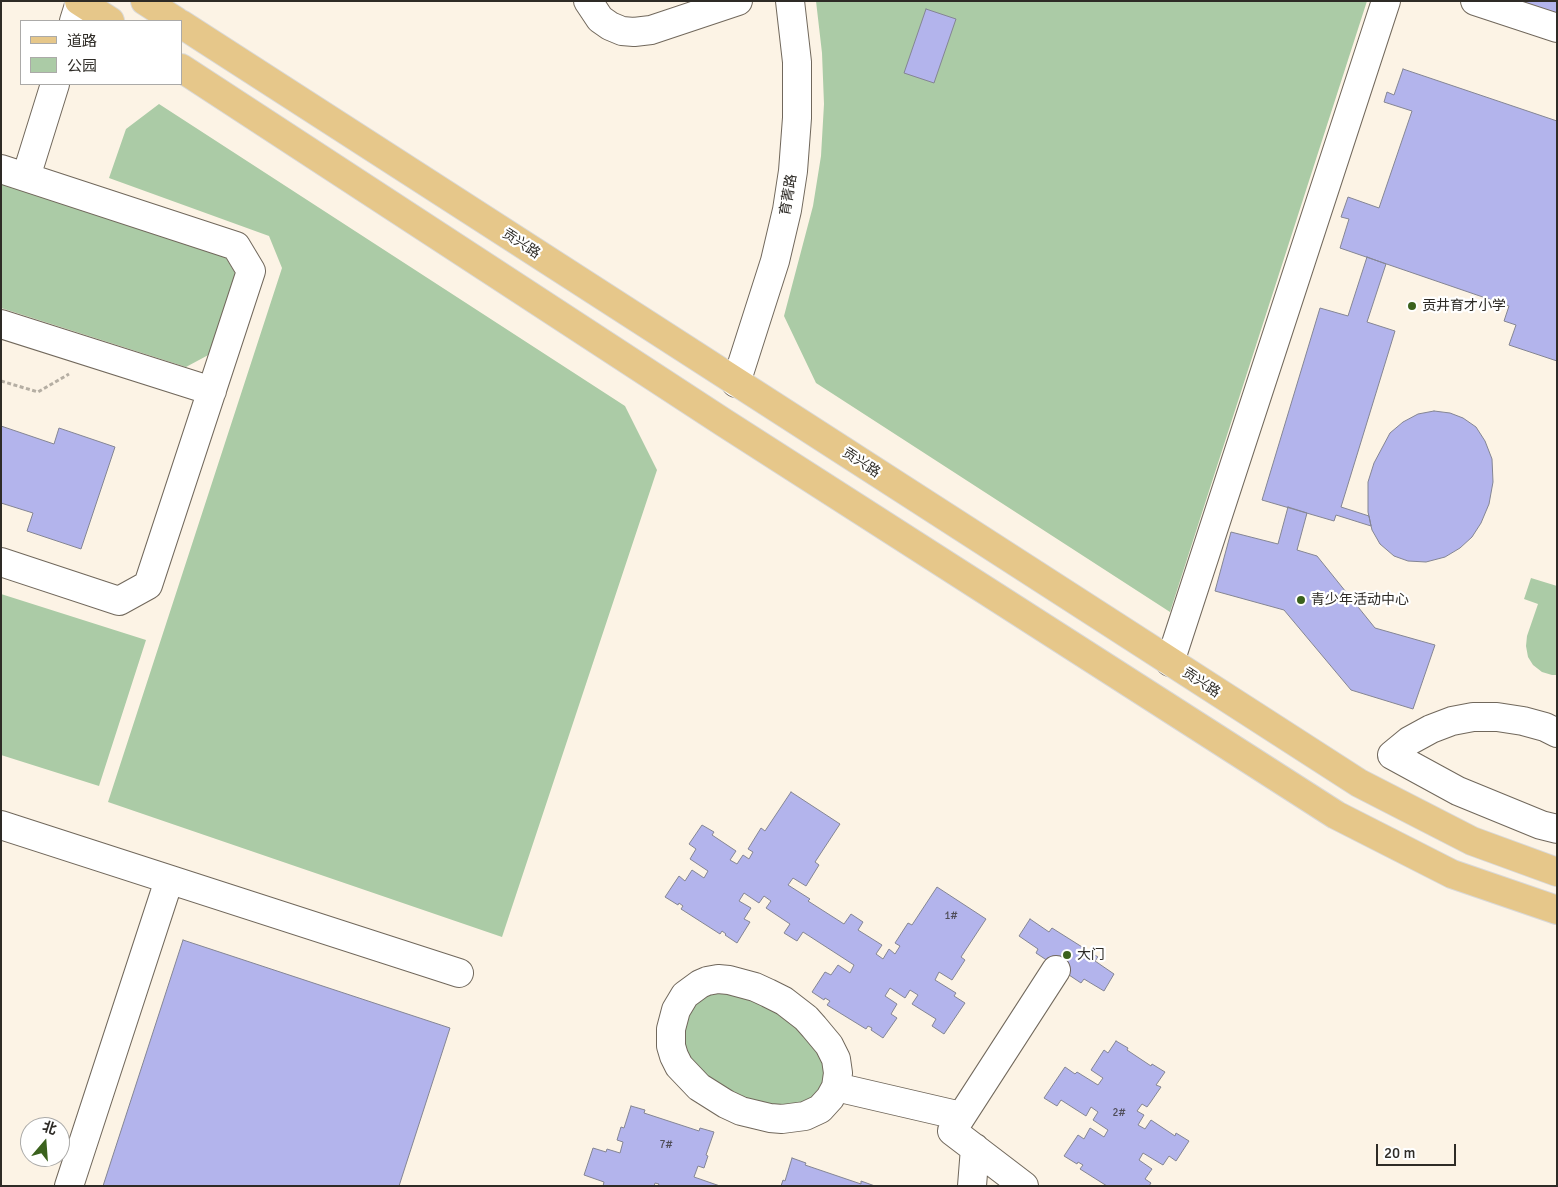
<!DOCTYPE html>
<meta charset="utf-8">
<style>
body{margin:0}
#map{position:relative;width:1558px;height:1187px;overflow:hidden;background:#fcf3e5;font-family:Signika,"Noto Sans SC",sans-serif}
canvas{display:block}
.frame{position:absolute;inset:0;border:2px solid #2e2b26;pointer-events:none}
.legend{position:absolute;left:20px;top:20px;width:162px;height:65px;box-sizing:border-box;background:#fff;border:1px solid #abaaa8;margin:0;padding:6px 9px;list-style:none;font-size:15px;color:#2e2b26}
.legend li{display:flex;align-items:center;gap:10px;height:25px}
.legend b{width:25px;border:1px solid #abaaa8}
.north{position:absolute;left:20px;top:1117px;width:50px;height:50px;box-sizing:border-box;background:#fff;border:1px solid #abaaa8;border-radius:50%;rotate:18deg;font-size:14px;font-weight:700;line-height:20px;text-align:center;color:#2e2b26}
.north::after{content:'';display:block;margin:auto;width:18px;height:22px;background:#3b621d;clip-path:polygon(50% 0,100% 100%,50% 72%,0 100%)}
.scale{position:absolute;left:1376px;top:1144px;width:80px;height:22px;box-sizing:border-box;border:2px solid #2e2b26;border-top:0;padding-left:6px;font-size:15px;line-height:18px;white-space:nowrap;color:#2e2b26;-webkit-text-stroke:4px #fff;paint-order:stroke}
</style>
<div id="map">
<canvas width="1558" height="1187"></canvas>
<div class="frame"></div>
<ul class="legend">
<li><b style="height:6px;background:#e6c78a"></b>道路</li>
<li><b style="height:14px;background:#abcba6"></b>公园</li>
</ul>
<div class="north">北</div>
<div class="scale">20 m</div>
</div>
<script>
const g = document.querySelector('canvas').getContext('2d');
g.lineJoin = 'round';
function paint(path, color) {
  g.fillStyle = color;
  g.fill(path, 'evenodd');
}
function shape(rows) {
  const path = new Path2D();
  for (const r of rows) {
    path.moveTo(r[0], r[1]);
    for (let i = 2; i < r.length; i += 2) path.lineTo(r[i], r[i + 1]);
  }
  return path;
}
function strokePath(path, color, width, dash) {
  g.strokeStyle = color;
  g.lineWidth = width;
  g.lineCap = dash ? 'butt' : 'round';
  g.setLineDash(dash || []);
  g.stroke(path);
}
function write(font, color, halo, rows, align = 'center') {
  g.font = font + ' Signika,"Noto Sans SC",sans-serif';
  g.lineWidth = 4.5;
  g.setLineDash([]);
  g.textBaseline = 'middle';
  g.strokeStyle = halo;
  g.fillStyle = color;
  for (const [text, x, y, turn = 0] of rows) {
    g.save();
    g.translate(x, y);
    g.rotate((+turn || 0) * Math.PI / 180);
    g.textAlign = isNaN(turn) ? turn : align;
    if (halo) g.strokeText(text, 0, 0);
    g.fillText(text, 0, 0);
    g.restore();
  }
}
paint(shape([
 [816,1,1367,1,1170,612,816,383,784,316,813,206,821,156,824,104,822,53],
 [159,104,625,406,657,470,502,937,108,802,282,268,269,236,109,178,126,129],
 [1,184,223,253,237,276,212,353,186,367,1,308],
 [1531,578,1557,586,1557,675,1552,675,1542,672,1533,665,1528,657,1526,646,1527,636,1538,604,1524,599],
 [1,594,146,640,99,786,1,755],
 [718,992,746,997,767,1006,786,1017,798,1028,820,1054,826,1072,821,1090,805,1104,789,1106,765,1105,747,1100,724,1090,706,1077,689,1059,684,1050,683,1037,686,1022,690,1010,698,1000,708,994]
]), '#abcba6');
const building = shape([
 [1513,1,1557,1,1557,15,1513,1],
 [926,9,956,19,934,83,904,73,926,9],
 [1403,69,1557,121,1557,361,1509,345,1516,325,1504,321,1509,306,1340,248,1349,219,1341,217,1348,197,1379,208,1412,111,1384,102,1387,92,1394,95,1403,69],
 [1367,257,1386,264,1367,322,1395,331,1341,507,1369,516,1371,526,1336,515,1334,521,1262,500,1320,308,1348,316,1367,257],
 [1434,411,1450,413,1463,418,1476,427,1485,441,1492,459,1493,482,1489,504,1481,523,1472,537,1460,548,1445,557,1426,562,1408,561,1394,556,1380,544,1372,530,1368,512,1368,482,1374,463,1390,433,1403,422,1418,414,1434,411],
 [1,426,54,444,59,428,115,447,81,549,27,531,33,513,1,503,1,426],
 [1288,507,1307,513,1297,550,1317,556,1375,628,1435,645,1413,709,1351,690,1284,610,1215,591,1231,532,1278,544,1288,507],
 [791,792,840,824,815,862,819,865,806,886,793,878,788,885,810,899,808,901,844,924,851,914,863,922,858,930,882,945,876,954,883,959,889,949,895,954,900,946,895,943,908,923,912,925,937,887,986,919,961,957,965,960,952,980,939,972,935,980,956,993,954,996,965,1003,944,1034,932,1026,936,1019,912,1004,918,995,910,990,905,998,890,988,885,996,897,1004,891,1014,897,1018,883,1038,871,1030,872,1028,868,1026,866,1029,827,1005,830,1001,825,998,824,1000,812,992,825,972,831,975,838,965,850,973,854,965,803,932,797,941,784,933,790,924,766,908,771,901,764,896,759,903,744,893,739,901,751,908,744,919,750,922,737,943,725,935,726,934,722,931,720,934,681,909,683,906,679,903,678,905,665,897,679,876,685,881,692,870,704,878,708,871,690,859,696,849,689,844,702,825,714,832,712,835,736,851,730,860,737,864,743,855,749,859,753,852,748,849,761,828,765,831,791,792],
 [1030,919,1049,932,1052,928,1098,957,1095,961,1114,974,1104,991,1084,979,1081,983,1036,953,1038,949,1019,936,1030,919],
 [183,940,450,1028,399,1186,103,1186,183,940],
 [1116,1041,1128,1048,1127,1050,1151,1066,1152,1064,1165,1072,1156,1085,1161,1087,1150,1103,1147,1107,1142,1104,1137,1111,1144,1115,1138,1125,1145,1129,1151,1120,1175,1136,1176,1133,1189,1141,1176,1161,1169,1156,1163,1165,1143,1153,1139,1160,1152,1169,1145,1179,1151,1183,1149,1186,1107,1186,1080,1169,1083,1165,1078,1162,1077,1164,1064,1156,1078,1135,1084,1139,1090,1128,1104,1137,1108,1130,1093,1120,1098,1112,1091,1107,1086,1116,1061,1100,1057,1106,1044,1098,1065,1067,1075,1074,1077,1072,1098,1085,1103,1078,1091,1070,1104,1050,1108,1053,1116,1041],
 [631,1106,645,1110,644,1113,699,1131,700,1128,714,1132,706,1155,708,1156,704,1168,698,1166,694,1177,720,1186,658,1186,659,1184,655,1183,654,1186,603,1186,604,1182,584,1175,593,1148,606,1152,607,1149,620,1153,623,1142,617,1140,621,1127,624,1128,631,1106],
 [792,1158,806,1163,805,1165,861,1184,861,1181,875,1186,781,1186,783,1180,785,1181,792,1158]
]);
paint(building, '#b3b4ec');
strokePath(building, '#848593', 1);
const minor = shape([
 [588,1,600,19,610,26,622,31,634,32,651,30,738,1],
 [1475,1,1557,28],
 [74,21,80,2],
 [1,169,236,246,251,271,148,585,119,601,1,562],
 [26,177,55,84],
 [1,324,212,391],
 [736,383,775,261,787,210,793,171,797,118,797,62,790,1],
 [1170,662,1386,1],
 [1557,733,1545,727,1523,721,1497,717,1473,717,1452,721,1431,729,1409,741,1392,755,1458,791,1541,825,1557,829],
 [1,825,459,973],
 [836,1087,830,1098,820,1109,805,1116,782,1119,770,1118,741,1111,726,1104,699,1087,679,1066,674,1056,671,1046,671,1029,676,1010,685,995,700,984,707,981,718,979,729,980,755,987,768,993,784,1001,806,1018,814,1027,829,1045,836,1059,838,1073,836,1087,961,1116],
 [69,1186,169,880],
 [972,1186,975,1148],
 [1024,1186,952,1131,1056,970]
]);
const major = shape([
 [79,1,110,21],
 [145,1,176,21],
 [181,24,1359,783,1472,841,1557,872],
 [181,68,723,422,1336,815,1452,874,1557,910]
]);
strokePath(minor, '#71685c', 30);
strokePath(major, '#d9d9d8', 30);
strokePath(shape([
 [1,381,38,392,69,374]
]), '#b5aea3', 3, [4, 2.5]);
strokePath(minor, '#fff', 28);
strokePath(major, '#e6c78a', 28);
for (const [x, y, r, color] of [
 [1412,306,5,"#3b621d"],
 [1301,600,5,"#3b621d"],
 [1067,955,5,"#3b621d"]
]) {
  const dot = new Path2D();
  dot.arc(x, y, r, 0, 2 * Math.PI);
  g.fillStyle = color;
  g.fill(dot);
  strokePath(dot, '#fff', 2);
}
write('11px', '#4f4d58', null, [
 ["1#",951,916],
 ["2#",1119,1113],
 ["7#",666,1145]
]);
write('14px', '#2e2b26', '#fff', [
 ["育菁路",789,195,-80],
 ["贡兴路",521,244,33],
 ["贡兴路",861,463,33],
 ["贡兴路",1201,683,33]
]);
write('14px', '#2e2b26', '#fff', [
 ["贡井育才小学",1422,306],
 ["青少年活动中心",1311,600],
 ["大门",1077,955]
], 'left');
</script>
